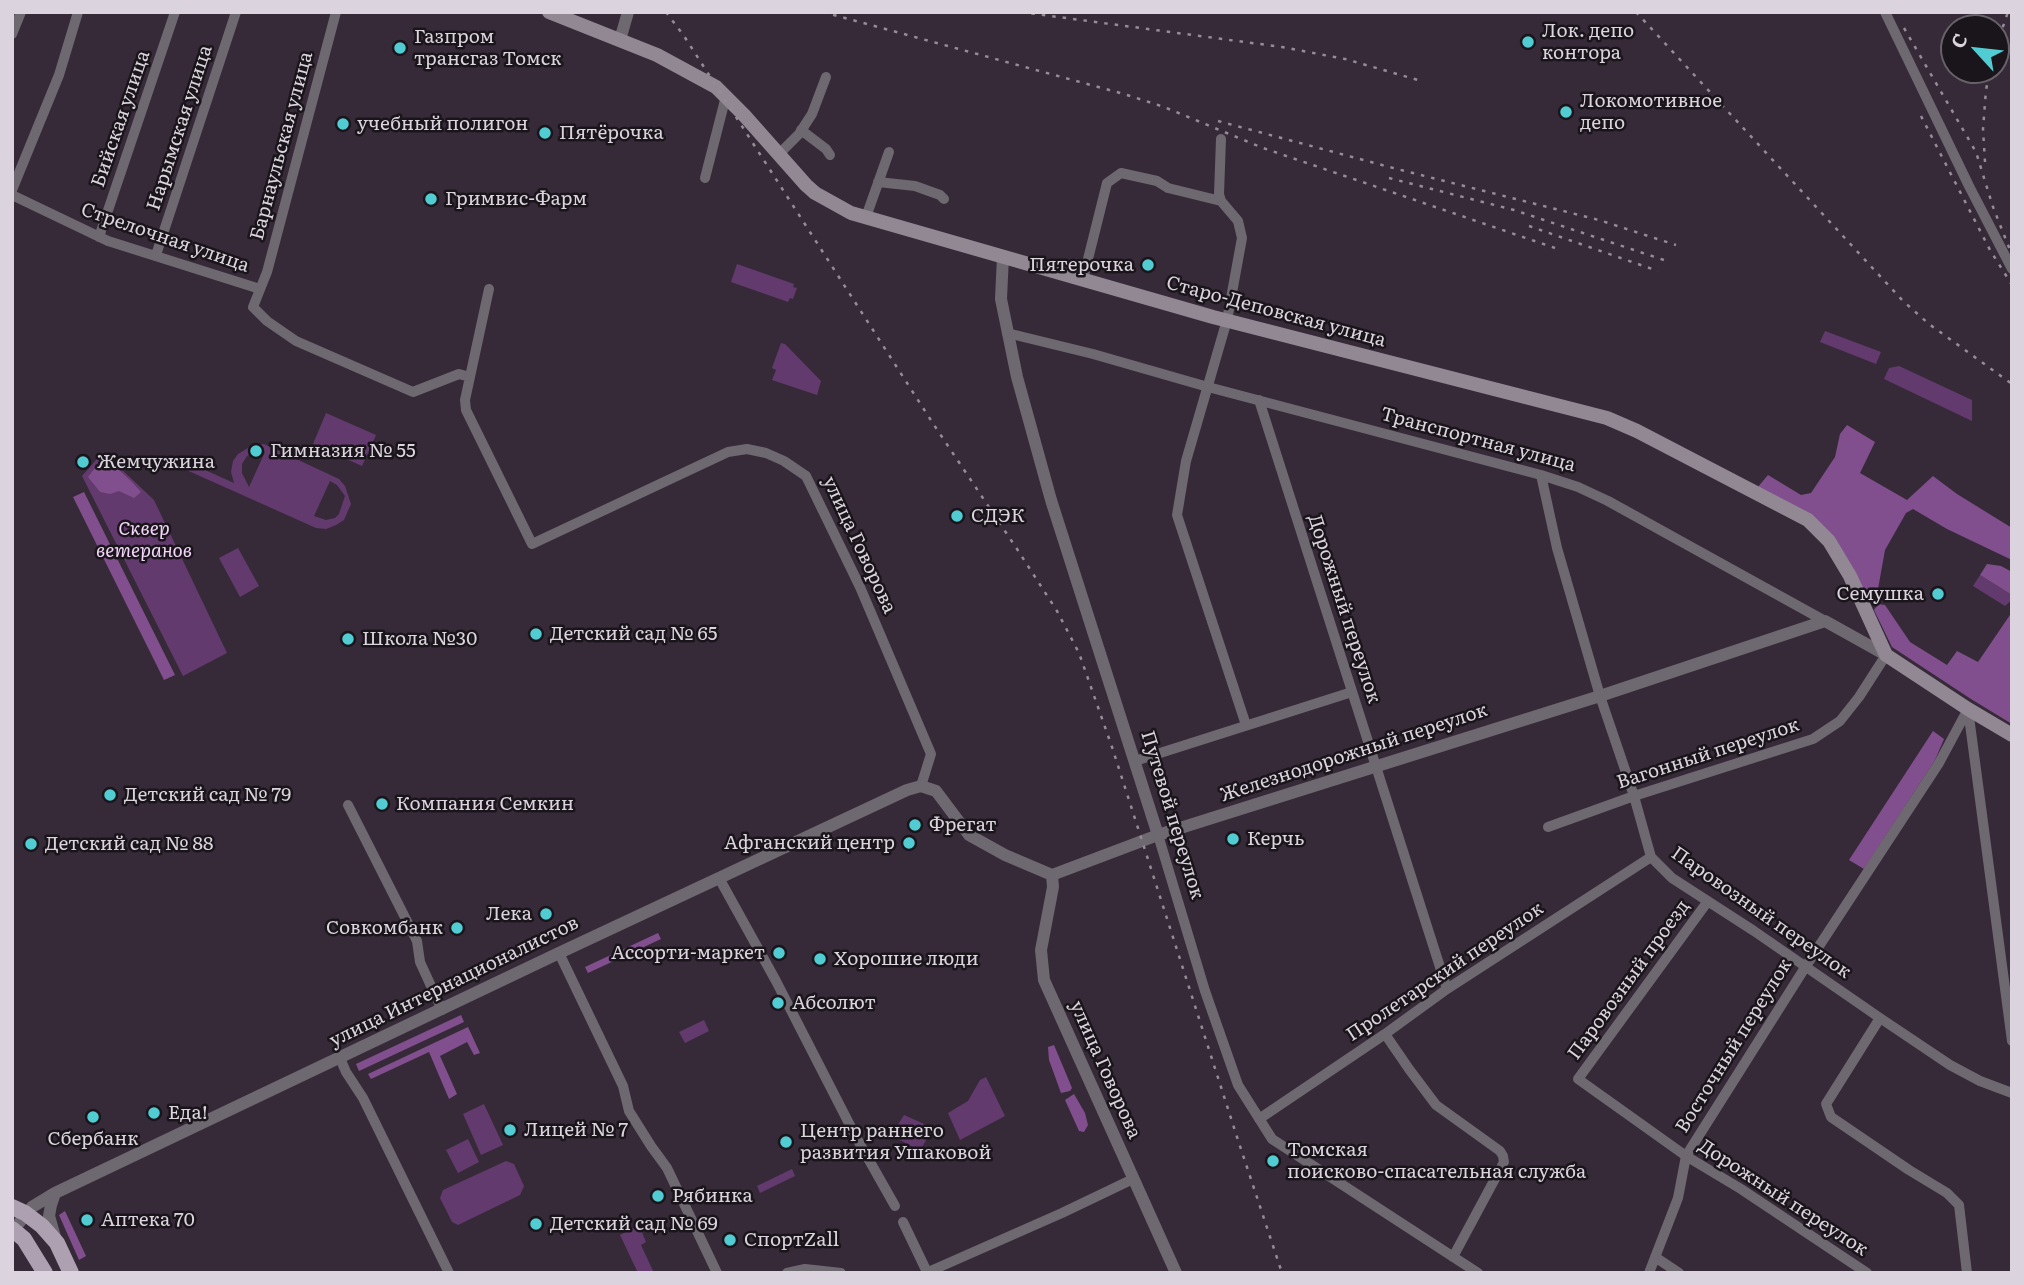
<!DOCTYPE html>
<meta charset="utf-8">
<style>
body{margin:0}
#map{position:relative;width:2024px;height:1285px;overflow:hidden;background:#362a39;font-family:Literata,serif}
canvas{display:block}
.frame{position:absolute;inset:0;border:14px solid #dbd3dd;pointer-events:none}
.north{position:absolute;left:1940px;top:14px;width:70px;height:70px;box-sizing:border-box;background:#1a151b;border:2px solid #676169;border-radius:50%;rotate:297deg;font-size:19px;font-weight:700;line-height:28px;text-align:center;color:#dbd3dd}
.north::after{content:'';display:block;margin:auto;width:24px;height:32px;background:#51ccd2;clip-path:polygon(50% 0,100% 100%,50% 72%,0 100%)}
</style>
<div id="map">
<canvas width="2024" height="1285"></canvas>
<div class="frame"></div>
<div class="north">С</div>
</div>
<script>
const g = document.querySelector('canvas').getContext('2d');
g.lineJoin = 'round';
function fill(path, color) {
  g.fillStyle = color;
  g.fill(path, 'evenodd');
}
function poly(rows) {
  const path = new Path2D();
  for (const r of rows) {
    path.moveTo(r[0], r[1]);
    for (let i = 2; i < r.length; i += 2) path.lineTo(r[i], r[i + 1]);
  }
  return path;
}
function trace(path, color, width, dash) {
  g.strokeStyle = color;
  g.lineWidth = width;
  g.lineCap = dash ? 'butt' : 'round';
  g.setLineDash(dash || []);
  g.stroke(path);
}
function label(font, color, halo, rows, align = 'center') {
  g.font = font + ' Literata,serif';
  g.lineWidth = 5;
  g.setLineDash([]);
  g.textBaseline = 'middle';
  g.strokeStyle = halo;
  g.fillStyle = color;
  for (const [text, x, y, turn = 0] of rows) {
    g.save();
    g.translate(x, y);
    g.rotate((+turn || 0) * Math.PI / 180);
    g.textAlign = isNaN(turn) ? turn : align;
    if (halo) g.strokeText(text, 0, 0);
    g.fillText(text, 0, 0);
    g.restore();
  }
}
const green = poly([
 [737,264,794,284,793,287,797,288,793,299,790,298,788,302,731,282],
 [1825,331,1881,352,1876,364,1820,342],
 [781,343,785,344,821,381,817,395,772,380,776,370,772,368],
 [1899,366,1972,400,1972,421,1884,379,1889,368],
 [326,413,376,435,362,466,313,444],
 [264,444,339,479,345,486,351,504,344,520,336,525,326,529,316,528,182,468,185,461,234,483,231,472,233,461,238,454,253,445],
 [256,451,265,452,249,487,242,473,242,464,247,456],
 [330,481,337,485,345,496,339,514,335,518,326,520,314,516],
 [103,452,154,500,227,653,183,676,82,476],
 [238,548,259,586,240,597,219,558],
 [1980,575,2012,595,2012,600,2005,606,1973,586],
 [704,1020,709,1031,685,1043,679,1032],
 [986,1077,1005,1116,960,1140,948,1113,968,1101,980,1080],
 [484,1104,503,1145,481,1155,463,1114],
 [904,1115,933,1128,920,1151,898,1139,894,1131],
 [468,1139,479,1162,458,1173,446,1150],
 [506,1161,514,1164,524,1186,520,1195,458,1225,452,1222,440,1198,443,1190],
 [792,1169,795,1176,760,1193,757,1186],
 [635,1227,641,1230,646,1242,641,1245,654,1273,638,1273,620,1235]
]);
const forest = poly([
 [1847,425,1875,442,1860,473,1907,500,1933,476,1957,494,2012,528,2012,560,1947,529,1913,509,1906,513,1885,550,1878,589,1863,593,1832,539,1757,488,1768,475,1801,495,1811,493,1835,457,1840,434],
 [101,460,110,462,131,481,141,492,134,498,119,491,110,494,100,492,88,477],
 [84,492,175,675,164,680,73,497],
 [1987,564,2001,566,2012,572,2012,595,1980,575],
 [1878,604,1885,605,1910,642,1947,665,1957,651,1978,662,2012,612,2012,724,1971,699,1892,647,1874,610],
 [1933,731,1944,739,1935,760,1864,869,1849,860],
 [658,933,661,939,588,973,585,967],
 [461,1015,464,1022,359,1071,356,1064],
 [468,1027,480,1053,474,1055,467,1042,440,1056,457,1094,449,1099,429,1052,371,1079,368,1074],
 [1054,1045,1072,1088,1070,1091,1061,1093,1049,1060,1048,1047],
 [1074,1094,1085,1113,1088,1125,1084,1132,1079,1131,1065,1100],
 [65,1211,86,1256,79,1260,59,1215]
]);
const minor = poly([
 [336,12,267,272,253,307,267,321,296,341,413,392,459,374,470,377],
 [1885,12,1969,186,2012,269],
 [12,34,21,12],
 [801,130,826,149,830,155],
 [1221,139,1219,194,1221,201,1238,221,1242,238,1227,320,1186,461,1177,515,1246,725],
 [779,154,799,134,812,114,826,77],
 [705,178,725,100,724,94],
 [878,182,915,186,940,195,944,199],
 [12,190,59,75,78,12],
 [12,195,108,241,260,289],
 [866,217,889,152],
 [99,237,175,12],
 [156,255,236,12],
 [1083,279,1107,183,1121,173,1157,181,1168,188,1221,201],
 [489,289,465,400,466,410,532,544,728,452,747,449,766,453,784,461,806,476,860,587,931,754,921,786],
 [1007,333,1093,354,1208,387,1541,475,1578,487,1608,501,1825,621],
 [1259,400,1447,989],
 [1541,475,1557,548,1600,696,1634,796,1651,857,1672,878,1754,931,1880,1018,1950,1065,1980,1081,2012,1093],
 [1968,709,2012,1041],
 [1135,761,1352,692],
 [348,805,417,941,420,962,442,1010],
 [1548,827,1634,796,1813,739,1840,721,1859,697,1886,655],
 [1158,835,1205,991,1238,1085,1272,1139,1478,1273],
 [719,878,776,981,856,1137,895,1206],
 [1708,901,1578,1079,1686,1156,1741,1189,1867,1273],
 [559,953,623,1086,629,1111,651,1146,667,1168,717,1273],
 [1880,1018,1826,1104,1831,1117,1909,1170,1947,1193,1959,1205,1967,1273],
 [1385,1034,1409,1069,1436,1105,1500,1151,1503,1156,1504,1162,1453,1257],
 [340,1058,346,1072,363,1098,449,1273],
 [1259,1119,1385,1034,1447,989,1651,857],
 [903,1222,927,1272],
 [1655,1257,1679,1273],
 [787,1273,805,1269,841,1273],
 [926,1273,1062,1213,1133,1179],
 [1649,1273,1678,1198,1686,1156,1806,966,1939,763,1968,709]
]);
const tertiary = poly([
 [620,40,628,12],
 [1003,256,1001,299,1017,377,1051,500,1158,835],
 [1052,875,1053,887,1041,950,1044,980,1176,1273],
 [14,1229,32,1207,55,1193,559,953,907,790,921,786,936,791,969,835,1005,855,1052,875,1158,835,1600,696,1825,621,1886,655],
 [55,1237,49,1216,51,1205,55,1193]
]);
const secondary = poly([
 [549,12,657,55,716,87,744,115,806,185,815,193,851,213,1213,317,1607,418,1637,431,1808,520,1829,541,1850,576,1886,655,1968,709,2012,735]
]);
const primary = poly([
 [12,1207,25,1213,42,1226,57,1243,71,1273],
 [12,1229,24,1239,45,1273]
]);
const rail = poly([
 [666,12,684,36,934,425,1017,549,1057,611,1079,653,1112,747,1237,1137,1282,1273],
 [823,12,1124,94,1164,107,1263,148,1555,248],
 [1021,12,1282,47,1345,59,1418,80],
 [1636,12,1903,301,1929,324,2012,384],
 [1904,28,1976,152,1993,207,2012,255],
 [1996,47,2008,12],
 [1921,116,1990,250,2012,285],
 [1218,121,1397,169,1599,220,1676,245],
 [1985,162,1983,129,1986,90,1990,70],
 [1389,178,1514,210,1667,261],
 [1529,226,1658,271]
]);
const markers = [
 [1528,42,7,"#51ccd2"],
 [400,48,7,"#51ccd2"],
 [1566,112,7,"#51ccd2"],
 [343,124,7,"#51ccd2"],
 [545,133,7,"#51ccd2"],
 [431,199,7,"#51ccd2"],
 [1148,265,7,"#51ccd2"],
 [256,451,7,"#51ccd2"],
 [83,462,7,"#51ccd2"],
 [957,516,7,"#51ccd2"],
 [1938,594,7,"#51ccd2"],
 [536,634,7,"#51ccd2"],
 [348,639,7,"#51ccd2"],
 [110,795,7,"#51ccd2"],
 [382,804,7,"#51ccd2"],
 [915,825,7,"#51ccd2"],
 [1233,839,7,"#51ccd2"],
 [909,843,7,"#51ccd2"],
 [31,844,7,"#51ccd2"],
 [546,914,7,"#51ccd2"],
 [457,928,7,"#51ccd2"],
 [779,953,7,"#51ccd2"],
 [820,959,7,"#51ccd2"],
 [778,1003,7,"#51ccd2"],
 [154,1113,7,"#51ccd2"],
 [93,1117,7,"#51ccd2"],
 [510,1130,7,"#51ccd2"],
 [786,1142,7,"#51ccd2"],
 [1273,1161,7,"#51ccd2"],
 [658,1196,7,"#51ccd2"],
 [87,1220,7,"#51ccd2"],
 [536,1224,7,"#51ccd2"],
 [730,1240,7,"#51ccd2"]
];
const poiNames = [
 ["Лок. депо",1542,31],
 ["контора",1542,53],
 ["Газпром",414,37],
 ["трансгаз Томск",414,59],
 ["Локомотивное",1580,101],
 ["депо",1580,123],
 ["учебный полигон",357,124],
 ["Пятёрочка",559,133],
 ["Гримвис-Фарм",445,199],
 ["Пятерочка",1134,265,"right"],
 ["Гимназия № 55",270,451],
 ["Жемчужина",97,462],
 ["СДЭК",971,516],
 ["Семушка",1924,594,"right"],
 ["Детский сад № 65",550,634],
 ["Школа №30",362,639],
 ["Детский сад № 79",124,795],
 ["Компания Семкин",396,804],
 ["Фрегат",929,825],
 ["Керчь",1247,839],
 ["Афганский центр",895,843,"right"],
 ["Детский сад № 88",45,844],
 ["Лека",532,914,"right"],
 ["Совкомбанк",443,928,"right"],
 ["Ассорти-маркет",765,953,"right"],
 ["Хорошие люди",834,959],
 ["Абсолют",792,1003],
 ["Еда!",168,1113],
 ["Лицей № 7",524,1130],
 ["Центр раннего",800,1131],
 ["развития Ушаковой",800,1153],
 ["Сбербанк",93,1139,"center"],
 ["Томская",1287,1150],
 ["поисково-спасательная служба",1287,1172],
 ["Рябинка",672,1196],
 ["Аптека 70",101,1220],
 ["Детский сад № 69",550,1224],
 ["СпортZall",744,1240]
];
const streetNames = [
 ["Бийская улица",121,119,-71],
 ["Нарымская улица",180,128,-72],
 ["Барнаульская улица",282,146,-75],
 ["Стрелочная улица",165,238,19],
 ["Старо-Деповская улица",1276,312,15],
 ["Транспортная улица",1478,440,15],
 ["улица Говорова",859,545,65],
 ["Дорожный переулок",1344,609,72],
 ["Железнодорожный переулок",1354,753,-18],
 ["Вагонный переулок",1708,754,-18],
 ["Путевой переулок",1172,815,73],
 ["Паровозный переулок",1761,913,35],
 ["Пролетарский переулок",1445,972,-34],
 ["Паровозный проезд",1629,980,-54],
 ["улица Интернационалистов",454,982,-26],
 ["Восточный переулок",1734,1046,-58],
 ["улица Говорова",1105,1070,66],
 ["Дорожный переулок",1783,1198,33]
];
const parkNames = [
 ["Сквер",144,529],
 ["ветеранов",144,551]
];
fill(green, '#633a6d');
fill(forest, '#824f8e');
trace(minor, '#6e6870', 10);
trace(tertiary, '#6e6870', 12);
trace(secondary, '#928894', 14);
trace(primary, '#ada0b0', 16);
trace(rail, '#958c98', 2.5, [3.5, 7]);
for (const [x, y, r, color] of markers) {
  const dot = new Path2D();
  dot.arc(x, y, r, 0, 2 * Math.PI);
  g.fillStyle = color;
  g.fill(dot);
  trace(dot, '#1a151b', 2.5);
}
label('19px', '#dbd3dd', '#1a151b', poiNames, 'left');
label('19px', '#dbd3dd', '#1a151b', streetNames);
label('italic 19px', '#f2d5f9', '#1a151b', parkNames);
</script>
